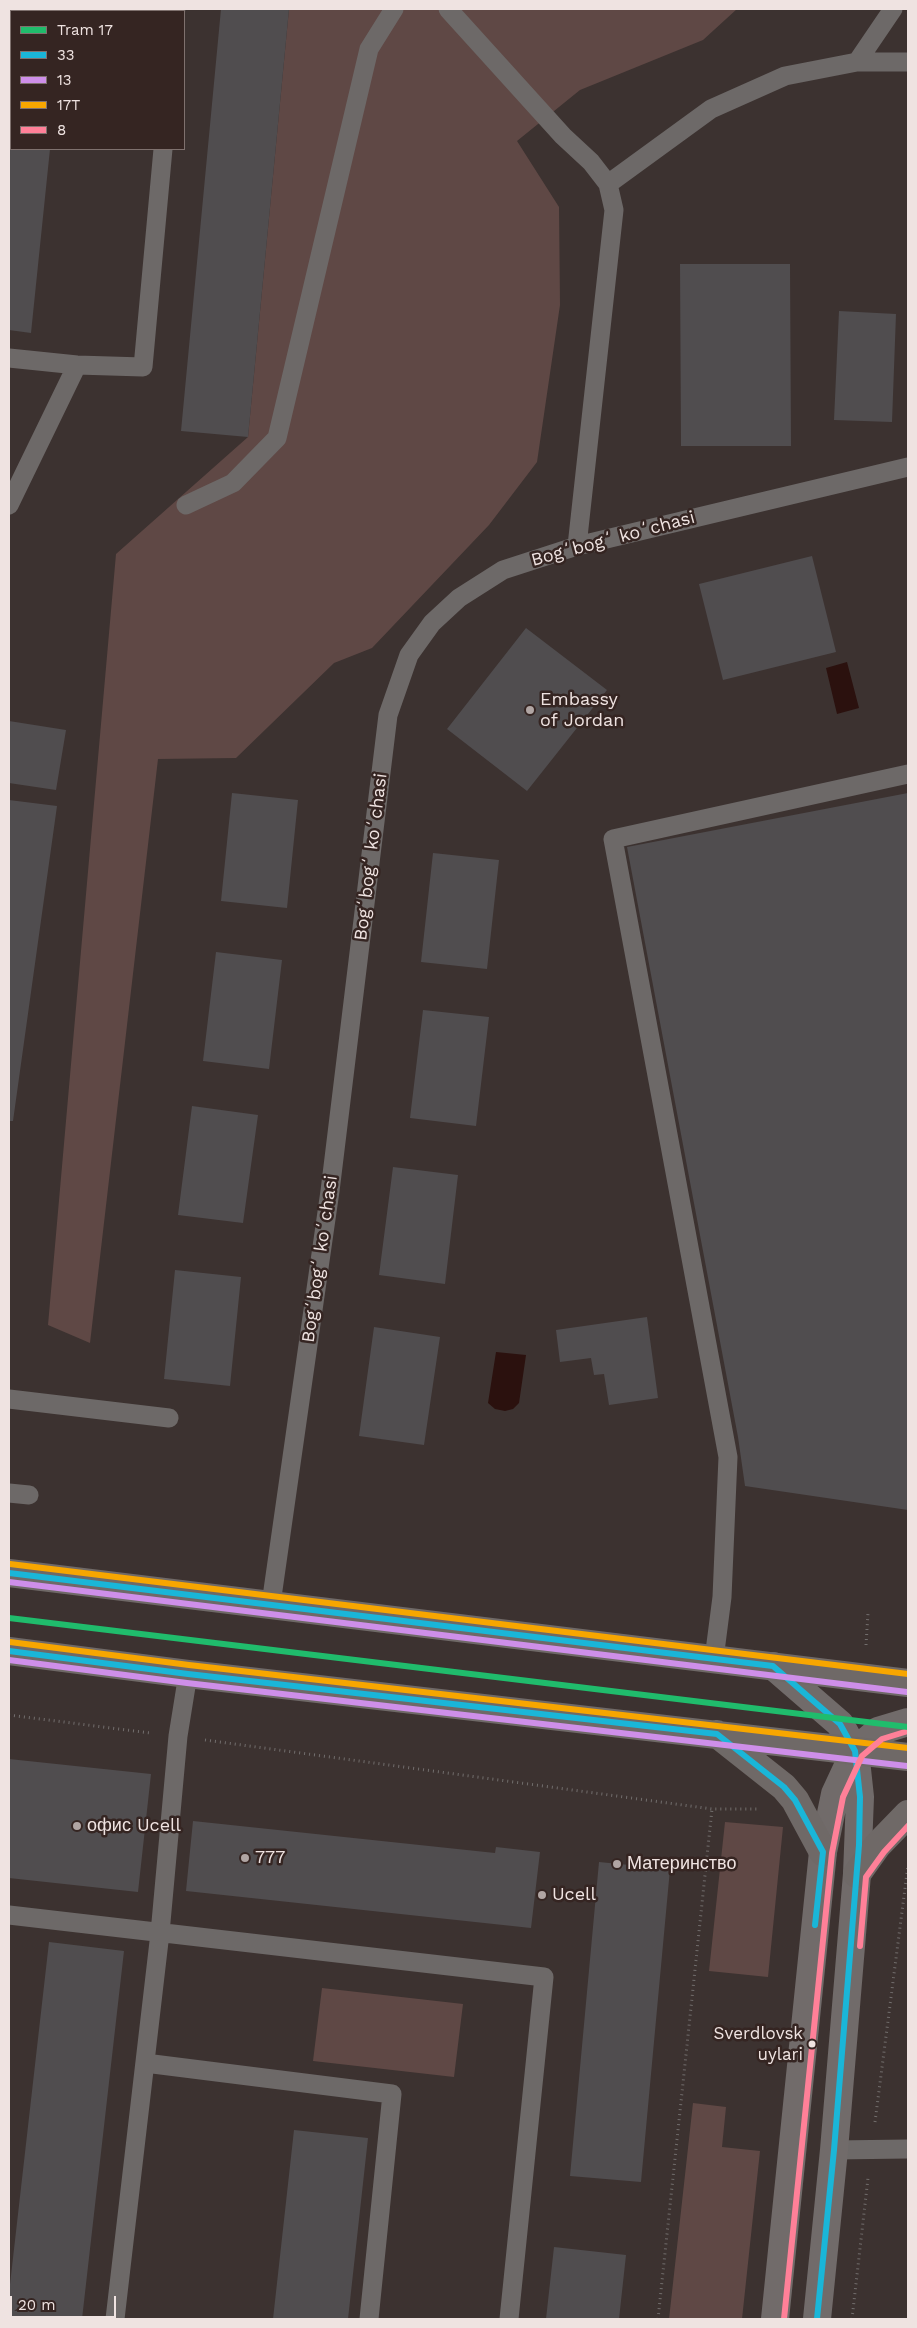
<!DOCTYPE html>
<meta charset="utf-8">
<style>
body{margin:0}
#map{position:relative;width:917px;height:2328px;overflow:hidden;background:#3c3230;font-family:"Work Sans",sans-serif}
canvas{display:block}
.frame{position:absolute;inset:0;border:10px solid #efe3e1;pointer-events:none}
.legend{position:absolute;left:10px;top:10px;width:175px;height:140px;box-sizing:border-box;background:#352522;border:1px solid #7f716e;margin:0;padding:6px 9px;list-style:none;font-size:15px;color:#efe3e1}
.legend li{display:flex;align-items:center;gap:10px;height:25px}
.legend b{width:25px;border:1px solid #7f716e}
.scale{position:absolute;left:10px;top:2296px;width:106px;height:22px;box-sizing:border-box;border:2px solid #efe3e1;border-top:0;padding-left:6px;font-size:15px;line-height:18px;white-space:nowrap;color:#efe3e1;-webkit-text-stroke:4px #352522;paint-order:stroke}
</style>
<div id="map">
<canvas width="917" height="2328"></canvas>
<div class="frame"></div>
<ul class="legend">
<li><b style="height:6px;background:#20bc6c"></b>Tram 17</li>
<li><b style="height:6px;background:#1ab6d8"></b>33</li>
<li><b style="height:6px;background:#ce8fe9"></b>13</li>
<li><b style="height:6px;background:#f7a600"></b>17T</li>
<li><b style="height:6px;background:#ff8098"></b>8</li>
</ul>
<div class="scale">20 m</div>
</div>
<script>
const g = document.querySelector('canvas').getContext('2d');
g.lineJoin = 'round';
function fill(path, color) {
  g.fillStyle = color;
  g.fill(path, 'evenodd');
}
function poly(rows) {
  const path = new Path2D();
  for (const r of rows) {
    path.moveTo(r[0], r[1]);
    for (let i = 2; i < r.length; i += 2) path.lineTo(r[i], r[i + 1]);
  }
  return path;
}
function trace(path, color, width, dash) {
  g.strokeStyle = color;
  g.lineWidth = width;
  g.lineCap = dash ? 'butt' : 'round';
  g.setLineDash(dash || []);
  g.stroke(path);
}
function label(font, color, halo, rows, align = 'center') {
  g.font = font + ' "Work Sans",sans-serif';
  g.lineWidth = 5;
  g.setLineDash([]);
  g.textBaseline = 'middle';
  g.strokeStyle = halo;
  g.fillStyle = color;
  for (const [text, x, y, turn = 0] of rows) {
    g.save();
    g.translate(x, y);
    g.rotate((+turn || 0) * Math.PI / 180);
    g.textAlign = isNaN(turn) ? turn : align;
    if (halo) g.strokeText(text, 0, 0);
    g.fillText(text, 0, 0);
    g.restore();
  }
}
const green = poly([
 [289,9,737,9,703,40,580,90,517,141,559,207,560,305,537,462,489,525,372,648,334,663,236,758,158,759,90,1343,48,1325,116,554,248,437],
 [725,1822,783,1827,768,1977,709,1971],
 [322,1988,463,2004,454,2077,313,2061],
 [693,2103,726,2107,722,2147,760,2151,742,2319,669,2319]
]);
const water = poly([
 [847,662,859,708,837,714,826,668],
 [496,1352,526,1355,519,1403,513,1409,505,1411,495,1409,488,1403]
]);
const building = poly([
 [9,9,64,9,64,11,11,11,11,149,50,149,31,333,9,330],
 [221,9,289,9,248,437,181,431],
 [680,264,790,264,791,446,681,446],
 [839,311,896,314,892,422,834,420],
 [812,556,836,652,723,680,699,584],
 [526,628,607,690,527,791,447,729],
 [9,721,66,730,56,790,9,783],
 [232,793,298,800,287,908,221,901],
 [908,793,908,1510,745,1486,738,1437,627,847],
 [9,800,57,806,13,1121,9,1121],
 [433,853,499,860,487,969,421,962],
 [216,952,282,960,269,1069,203,1061],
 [423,1010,489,1017,476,1126,410,1118],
 [192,1106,258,1115,243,1223,178,1215],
 [393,1167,458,1175,445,1284,379,1275],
 [175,1270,241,1277,230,1386,164,1379],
 [647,1317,658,1398,609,1405,604,1374,594,1375,591,1358,560,1362,556,1330],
 [374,1327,440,1337,424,1445,359,1436],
 [9,1759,151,1774,138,1892,9,1878],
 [193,1821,495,1853,496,1847,540,1852,531,1928,186,1891],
 [599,1862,670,1869,641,2182,570,2176],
 [49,1942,124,1951,82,2319,9,2319,9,2293],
 [294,2130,368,2138,348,2319,273,2319],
 [554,2247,626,2255,619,2319,546,2319]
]);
const path = poly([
 [866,1645,868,1613],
 [9,1715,150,1733],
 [205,1740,712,1809,759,1809],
 [875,2122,908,1865],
 [658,2319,712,1809],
 [852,2319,868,2178]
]);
const lane = poly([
 [448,9,563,136,591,162,608,184,614,210,577,546],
 [175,11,176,9],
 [857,62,893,9],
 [608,184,711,109,785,76,857,62,908,62],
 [9,358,77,365,143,367,163,149],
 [9,505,77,365],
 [186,505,233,483,277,438,369,49,394,9],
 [9,1399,169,1418],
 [9,1493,29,1495],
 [271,1604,330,1191,388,715,409,655,432,623,459,598,503,570,577,546,908,467],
 [714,1659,722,1597,728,1457,613,839,908,774],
 [9,1915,544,1977,509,2319],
 [145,2063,392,2094,369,2319],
 [834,2150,908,2149],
 [115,2319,160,1933,178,1736,188,1674]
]);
const secondary = poly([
 [773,1666,840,1724,855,1751,860,1797,857,1874,834,2150,817,2319],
 [775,2319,823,1852,835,1794,855,1751,878,1731,908,1722]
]);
const primary = poly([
 [9,1573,908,1683],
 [9,1651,188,1674,908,1757],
 [717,1734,784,1787,795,1800,823,1852],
 [857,1874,877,1846,908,1814]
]);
const bus1 = poly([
 [9,1573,773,1666,840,1724,855,1751,860,1797,859,1845,834,2150,817,2319],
 [9,1651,188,1674,717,1734,784,1787,795,1800,823,1852,815,1925]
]);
const bus2 = poly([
 [9,1582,907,1692],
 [9,1660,187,1683,907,1766]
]);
const bus3 = poly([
 [10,1564,908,1674],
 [10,1642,189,1665,908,1748]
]);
const bus4 = poly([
 [860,1946,866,1877,884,1852,908,1826],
 [784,2319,832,1853,843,1797,862,1756,882,1739,908,1731]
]);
const tram1 = poly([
 [9,1618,908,1727]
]);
const markers = [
 [530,710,5,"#b0a5a3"],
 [77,1826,5,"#b0a5a3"],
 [245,1858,5,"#b0a5a3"],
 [617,1864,5,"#b0a5a3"],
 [542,1895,5,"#b0a5a3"],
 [812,2044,4.5,"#efe3e1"]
];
const busNames = [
 ["Sverdlovsk",803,2034],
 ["uylari",803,2055]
];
const streetNames = [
 ["Bogʻbogʻ koʻchasi",613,539,-15],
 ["Bogʻbogʻ koʻchasi",371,857,-83],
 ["Bogʻbogʻ koʻchasi",320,1259,-82]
];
const poiNames = [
 ["Embassy",540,700],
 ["of Jordan",540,721],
 ["офис Ucell",87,1826],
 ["777",255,1858],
 ["Материнство",627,1864],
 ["Ucell",552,1895]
];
fill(green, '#5f4845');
fill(water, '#2b110e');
fill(building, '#504d4f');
trace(path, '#726e6d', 3, [1, 4]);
trace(lane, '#6d6968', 19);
trace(secondary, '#716b6a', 28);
trace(primary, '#6f6967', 28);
trace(bus1, '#1ab6d8', 6);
trace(bus2, '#ce8fe9', 6);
trace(bus3, '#f7a600', 6);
trace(bus4, '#ff8098', 6);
trace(tram1, '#20bc6c', 6);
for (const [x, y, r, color] of markers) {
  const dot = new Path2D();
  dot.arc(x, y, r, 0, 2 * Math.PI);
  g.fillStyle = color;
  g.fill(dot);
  trace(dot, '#352522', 2);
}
label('17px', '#efe3e1', '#352522', busNames, 'right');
label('18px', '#efe3e1', '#352522', streetNames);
label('18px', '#efe3e1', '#352522', poiNames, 'left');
</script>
